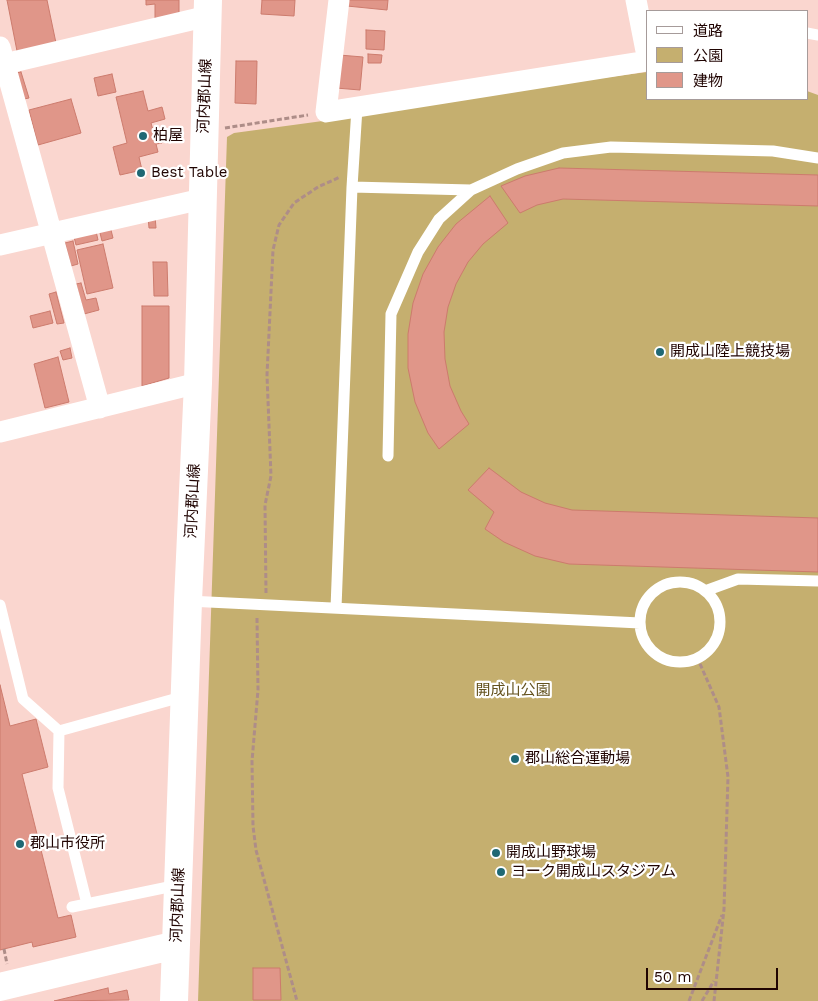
<!DOCTYPE html>
<meta charset="utf-8">
<style>
body{margin:0}
#map{position:relative;width:818px;height:1001px;overflow:hidden;background:#fad6cf;font-family:"Work Sans","Noto Sans JP",sans-serif}
canvas{display:block}
.legend{position:absolute;left:646px;top:10px;width:162px;height:90px;box-sizing:border-box;background:#fff;border:1px solid #a69b9a;margin:0;padding:6px 9px;list-style:none;font-size:15px;color:#200402}
.legend li{display:flex;align-items:center;gap:10px;height:25px}
.legend b{width:25px;border:1px solid #a69b9a}
.scale{position:absolute;left:646px;top:968px;width:132px;height:22px;box-sizing:border-box;border:2px solid #200402;border-top:0;padding-left:6px;font-size:15px;line-height:18px;white-space:nowrap;color:#200402;-webkit-text-stroke:4px #fff;paint-order:stroke}
</style>
<div id="map">
<canvas width="818" height="1001"></canvas>
<ul class="legend">
<li><b style="height:6px;background:#fff"></b>道路</li>
<li><b style="height:14px;background:#c5af6f"></b>公園</li>
<li><b style="height:14px;background:#e09689"></b>建物</li>
</ul>
<div class="scale">50 m</div>
</div>
<script>
const g = document.querySelector('canvas').getContext('2d');
g.lineJoin = 'round';
function fill(path, color) {
  g.fillStyle = color;
  g.fill(path, 'evenodd');
}
function poly(rows) {
  const path = new Path2D();
  for (const r of rows) {
    if (r.length === 3) {
      path.moveTo(r[0] + r[2], r[1]);
      path.arc(r[0], r[1], r[2], 0, 2 * Math.PI);
      continue;
    }
    path.moveTo(r[0], r[1]);
    for (let i = 2; i < r.length; i += 2) path.lineTo(r[i], r[i + 1]);
  }
  return path;
}
function trace(path, color, width, dash) {
  g.strokeStyle = color;
  g.lineWidth = width;
  g.lineCap = dash ? 'butt' : 'round';
  g.setLineDash(dash || []);
  g.stroke(path);
}
function label(font, color, halo, rows, align = 'center') {
  g.font = font + ' "Work Sans","Noto Sans JP",sans-serif';
  g.lineWidth = 4.5;
  g.setLineDash([]);
  g.textBaseline = 'middle';
  g.strokeStyle = halo;
  g.fillStyle = color;
  for (const [text, x, y, turn = 0] of rows) {
    g.save();
    g.translate(x, y);
    g.rotate((+turn || 0) * Math.PI / 180);
    g.textAlign = isNaN(turn) ? turn : align;
    if (halo) g.strokeText(text, 0, 0);
    g.fillText(text, 0, 0);
    g.restore();
  }
}
const green = poly([
 [647,72,647,99,807,99,807,91,818,95,818,1001,198,1001,227,137,234,133,330,120,473,95]
]);
const building = poly([
 [7,0,47,0,56,43,17,51,7,0],
 [146,0,179,0,179,18,155,18,155,4,146,5,146,0],
 [262,0,295,0,294,16,261,14,262,0],
 [348,0,388,0,387,10,347,6,348,0],
 [366,30,385,31,384,50,366,49,366,30],
 [368,54,382,55,381,63,368,63,368,54],
 [339,55,363,57,360,90,336,88,339,55],
 [236,61,257,61,256,104,235,103,236,61],
 [21,72,29,98,24,99,16,73,21,72],
 [112,74,116,92,98,96,94,78,112,74],
 [143,91,148,111,162,107,165,119,151,123,153,130,160,129,162,143,156,144,158,152,139,157,142,170,120,175,113,147,127,143,116,97,143,91],
 [71,99,81,133,38,145,29,110,71,99],
 [559,168,818,175,818,206,563,199,537,205,520,213,501,186,525,176,559,168],
 [490,196,508,223,483,244,468,262,456,284,448,307,444,332,445,359,450,386,461,411,469,424,439,449,428,433,415,402,408,368,408,334,413,303,423,274,438,247,456,224,490,196],
 [148,216,155,216,156,228,149,228,148,216],
 [110,226,113,238,102,241,99,229,110,226],
 [96,231,98,240,76,245,74,237,96,231],
 [73,241,78,264,71,266,65,243,73,241],
 [103,244,113,288,87,294,77,250,103,244],
 [153,262,167,262,168,296,154,296,153,262],
 [81,283,86,300,96,298,99,310,84,314,76,284,81,283],
 [56,292,64,323,57,324,49,294,56,292],
 [142,306,169,306,169,378,142,386,142,306],
 [50,311,53,323,33,328,30,316,50,311],
 [70,348,72,358,63,360,60,351,70,348],
 [58,357,69,402,45,408,34,364,58,357],
 [489,468,521,492,545,503,572,510,818,518,818,572,569,564,535,556,504,542,485,529,494,512,468,490,489,468],
 [0,685,10,726,36,719,48,767,22,774,58,918,71,915,76,937,33,947,32,942,0,950,0,685],
 [253,968,280,968,281,1000,253,1000,253,968],
 [108,988,109,994,127,990,129,1000,54,1001,108,988]
]);
const path = poly([
 [225,128,308,115],
 [266,593,265,505,271,476,267,375,273,250,279,225,294,203,318,187,340,177],
 [257,618,258,690,252,761,253,826,256,850,297,1001],
 [697,657,719,707,728,777,724,909,714,1001],
 [4,949,7,964],
 [689,1001,722,915],
 [702,1001,714,981]
]);
const lane = poly([
 [807,33,818,35],
 [352,187,471,190],
 [388,456,391,314,418,252,439,219,471,190,517,169,563,153,611,147,773,151,818,158],
 [680,622,40],
 [705,591,738,579,818,581],
 [188,601,640,623],
 [0,605,23,699,59,731,58,788,87,904],
 [336,608,352,187,357,108],
 [59,731,185,696],
 [72,907,178,885]
]);
const street = poly([
 [339,0,326,112,647,61],
 [636,0,647,56],
 [0,47,100,408],
 [0,65,208,16],
 [0,245,202,199],
 [0,432,198,383]
]);
const secondary = poly([
 [0,987,176,945],
 [174,1001,188,601,198,383,208,0]
]);
const markers = [
 [143,136,5,"#1f6874"],
 [141,173,5,"#1f6874"],
 [660,352,5,"#1f6874"],
 [515,759,5,"#1f6874"],
 [20,844,5,"#1f6874"],
 [496,853,5,"#1f6874"],
 [501,872,5,"#1f6874"]
];
const streetNames = [
 ["河内郡山線",205,96,-88],
 ["河内郡山線",193,501,-87],
 ["河内郡山線",178,905,-88]
];
const poiNames = [
 ["柏屋",153,136],
 ["Best Table",151,173],
 ["開成山陸上競技場",670,352],
 ["郡山総合運動場",525,759],
 ["郡山市役所",30,844],
 ["開成山野球場",506,853],
 ["ヨーク開成山スタジアム",511,872]
];
const parkNames = [
 ["開成山公園",513,691]
];
fill(green, '#c5af6f');
fill(building, '#e09689');
trace(building, '#cc7b6d', 1);
trace(path, '#ae8d88', 3, [5, 2.5]);
trace(lane, '#fff', 11);
trace(street, '#fff', 21);
trace(secondary, '#fff', 28);
for (const [x, y, r, color] of markers) {
  const dot = new Path2D();
  dot.arc(x, y, r, 0, 2 * Math.PI);
  g.fillStyle = color;
  g.fill(dot);
  trace(dot, '#fff', 2);
}
label('15px', '#200402', '#fff', streetNames);
label('15px', '#200402', '#fff', poiNames, 'left');
label('15px', '#64521e', '#fff', parkNames);
</script>
